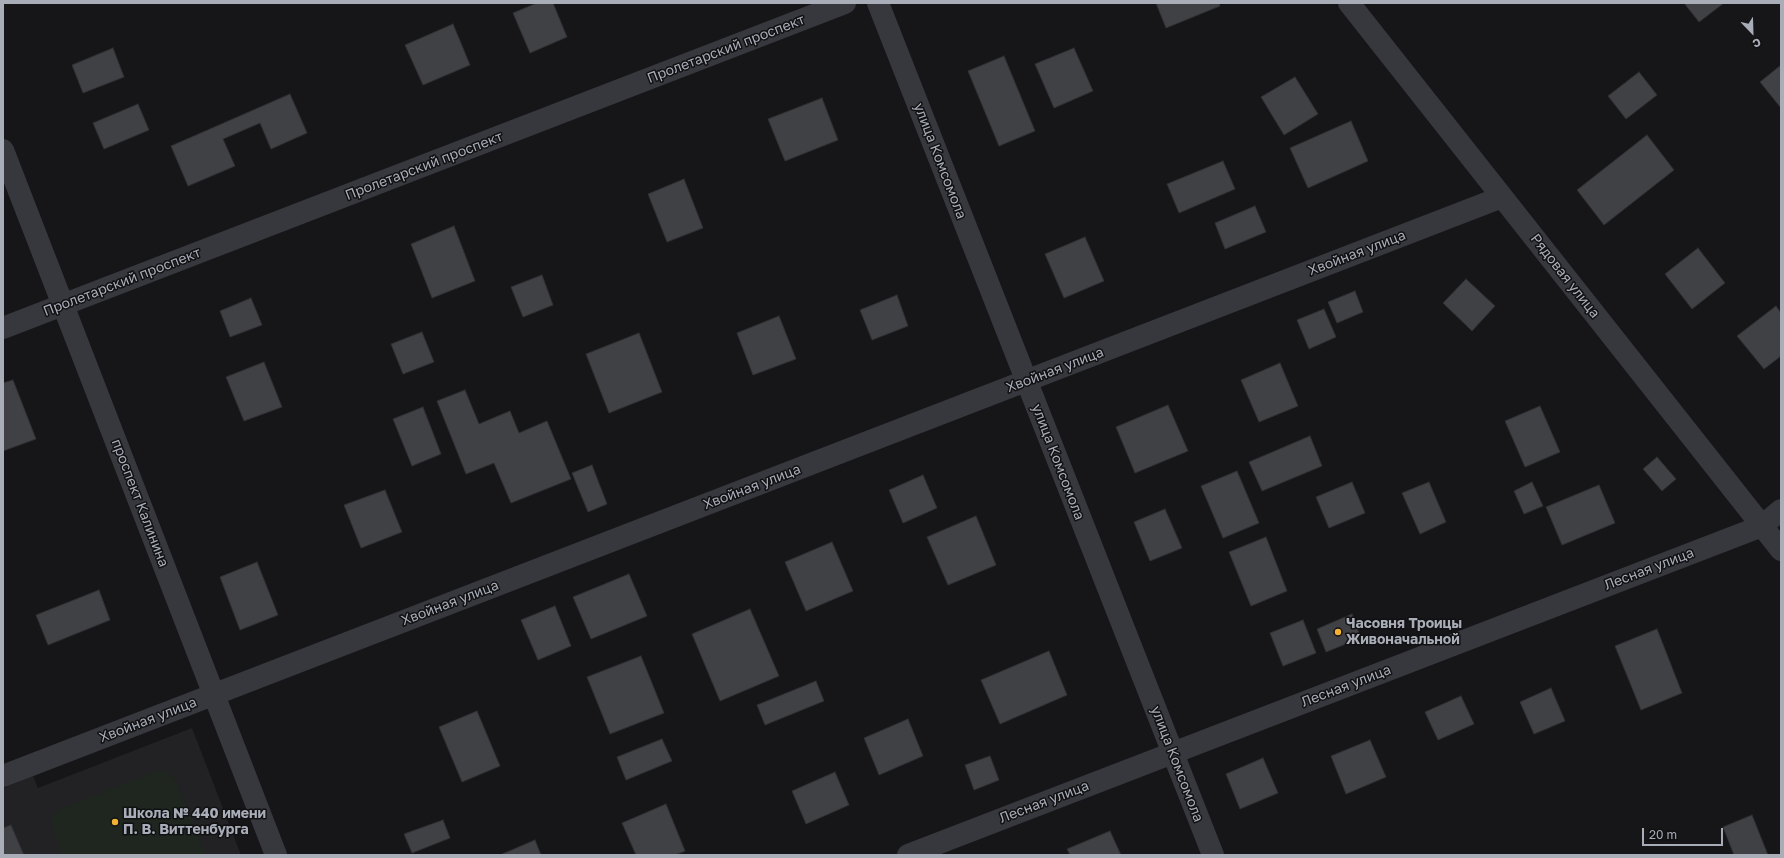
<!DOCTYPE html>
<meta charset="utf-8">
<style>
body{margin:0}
#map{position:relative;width:1784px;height:858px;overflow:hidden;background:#161618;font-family:"Golos Text",sans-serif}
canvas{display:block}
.frame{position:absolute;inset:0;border:4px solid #a8adb8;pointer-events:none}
.north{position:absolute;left:1732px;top:12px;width:40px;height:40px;-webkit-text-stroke:3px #111113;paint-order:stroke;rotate:157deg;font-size:11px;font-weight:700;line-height:16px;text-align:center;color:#a8adb8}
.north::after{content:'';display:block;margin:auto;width:14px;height:18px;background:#a8adb8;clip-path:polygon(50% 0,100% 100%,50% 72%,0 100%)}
.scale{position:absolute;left:1642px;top:828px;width:81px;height:18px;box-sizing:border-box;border:2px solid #a8adb8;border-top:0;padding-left:5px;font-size:12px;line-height:14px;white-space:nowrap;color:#a8adb8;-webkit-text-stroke:3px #111113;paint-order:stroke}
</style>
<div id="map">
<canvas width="1784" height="858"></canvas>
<div class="frame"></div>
<div class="north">С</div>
<div class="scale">20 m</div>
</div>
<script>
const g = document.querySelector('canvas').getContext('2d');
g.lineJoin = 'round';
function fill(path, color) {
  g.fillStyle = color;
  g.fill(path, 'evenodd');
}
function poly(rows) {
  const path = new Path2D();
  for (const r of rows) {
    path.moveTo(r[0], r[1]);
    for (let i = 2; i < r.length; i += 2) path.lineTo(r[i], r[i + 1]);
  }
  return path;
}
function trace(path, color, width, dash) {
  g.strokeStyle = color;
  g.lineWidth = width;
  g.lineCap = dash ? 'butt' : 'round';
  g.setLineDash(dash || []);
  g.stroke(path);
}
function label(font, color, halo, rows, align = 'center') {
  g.font = font + ' "Golos Text",sans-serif';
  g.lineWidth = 3;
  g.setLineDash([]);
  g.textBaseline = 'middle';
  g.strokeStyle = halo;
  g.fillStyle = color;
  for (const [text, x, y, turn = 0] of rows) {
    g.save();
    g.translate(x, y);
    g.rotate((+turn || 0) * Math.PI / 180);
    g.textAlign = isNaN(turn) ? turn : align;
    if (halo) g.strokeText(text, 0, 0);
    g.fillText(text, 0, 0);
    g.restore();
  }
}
const built = poly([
 [192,728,241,855,3,855,3,788,33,776,38,788]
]);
const green = poly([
 [168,771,177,783,206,855,63,855,54,831,51,818,63,808,153,772]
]);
const building = poly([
 [537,3,553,3,567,37,530,53,513,13,537,3],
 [1156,3,1219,3,1220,6,1166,28,1156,3],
 [1684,3,1724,3,1699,22,1684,3],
 [453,24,470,65,423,85,405,45,453,24],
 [113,48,124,77,83,93,72,65,113,48],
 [1074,48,1093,91,1054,108,1035,64,1074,48],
 [1004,56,1035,131,999,146,968,71,1004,56],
 [1781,65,1781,108,1760,82,1781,65],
 [1639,72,1657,95,1626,119,1608,96,1639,72],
 [1295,77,1318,114,1284,135,1261,97,1295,77],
 [290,94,307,133,271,149,260,123,223,139,235,166,188,186,171,146,290,94],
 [822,98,838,140,785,161,768,119,822,98],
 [138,104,149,130,104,149,93,123,138,104],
 [1351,121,1368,161,1308,188,1290,148,1351,121],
 [1647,135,1674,170,1604,225,1577,190,1647,135],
 [1223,161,1235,189,1179,213,1167,184,1223,161],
 [684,179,703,228,667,242,648,194,684,179],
 [1255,206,1266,232,1225,249,1215,223,1255,206],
 [454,226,475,281,432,298,411,244,454,226],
 [1085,237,1104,281,1064,298,1045,254,1085,237],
 [1698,248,1725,283,1692,309,1665,274,1698,248],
 [542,275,553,305,523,317,511,287,542,275],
 [1466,279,1495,306,1472,331,1443,303,1466,279],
 [1355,291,1363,312,1337,323,1328,302,1355,291],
 [897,295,908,326,872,340,860,310,897,295],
 [251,298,262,325,230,337,220,311,251,298],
 [1776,306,1781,313,1781,356,1764,369,1737,336,1776,306],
 [1324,309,1336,337,1309,349,1297,320,1324,309],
 [779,316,796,359,753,375,737,333,779,316],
 [422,332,434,362,403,374,391,344,422,332],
 [639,333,662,392,609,413,586,354,639,333],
 [264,362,282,407,244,421,226,377,264,362],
 [1280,363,1298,406,1259,422,1241,380,1280,363],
 [13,380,36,439,3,451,3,383,13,380],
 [465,390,479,424,510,411,519,433,547,421,571,479,511,503,494,463,466,474,437,401,465,390],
 [1168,405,1188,451,1135,473,1116,427,1168,405],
 [1540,406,1560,452,1525,467,1505,421,1540,406],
 [423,407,441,454,412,466,393,419,423,407],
 [1310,436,1322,466,1262,491,1249,462,1310,436],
 [1657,457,1676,479,1662,491,1643,469,1657,457],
 [592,465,607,504,588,512,572,473,592,465],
 [1237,471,1259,523,1223,538,1201,486,1237,471],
 [923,475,937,508,903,523,889,490,923,475],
 [1352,482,1365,513,1329,528,1316,497,1352,482],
 [1429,482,1446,522,1420,534,1402,493,1429,482],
 [1532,482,1543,506,1524,514,1514,491,1532,482],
 [1599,485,1615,523,1562,545,1546,507,1599,485],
 [385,490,402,532,361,548,344,505,385,490],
 [1165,509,1182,548,1150,561,1134,522,1165,509],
 [976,516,996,565,948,585,927,537,976,516],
 [1266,537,1287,591,1251,606,1229,552,1266,537],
 [832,542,853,591,806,611,785,562,832,542],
 [257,562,278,615,240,630,220,577,257,562],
 [629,574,647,616,591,639,573,597,629,574],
 [99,590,110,620,48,645,36,615,99,590],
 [555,606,571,646,538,660,521,620,555,606],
 [750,609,779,676,720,701,692,634,750,609],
 [1352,614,1361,638,1326,652,1317,629,1352,614],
 [1303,620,1316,653,1283,666,1270,633,1303,620],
 [1657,629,1682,693,1641,710,1615,646,1657,629],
 [1049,651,1067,695,1000,724,981,680,1049,651],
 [641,656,664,713,610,734,587,677,641,656],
 [816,681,824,701,765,725,757,705,816,681],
 [1551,688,1565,721,1534,734,1520,702,1551,688],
 [1461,696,1474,724,1438,740,1425,712,1461,696],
 [477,711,500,766,462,782,439,727,477,711],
 [908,719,923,756,879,775,864,738,908,719],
 [662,739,672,761,626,780,617,757,662,739],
 [1370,740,1386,777,1346,794,1331,756,1370,740],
 [990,756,999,780,974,790,965,765,990,756],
 [1263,758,1278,793,1240,809,1226,774,1263,758],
 [835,772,849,805,806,824,792,791,835,772],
 [666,804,685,851,675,855,636,855,622,823,666,804],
 [1752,815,1768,855,1734,855,1723,827,1752,815],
 [443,820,450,838,412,853,404,834,443,820],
 [11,825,24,855,3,855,3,828,11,825],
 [1110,831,1121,855,1070,855,1067,849,1110,831],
 [535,840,541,855,500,855,535,840]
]);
const minor = poly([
 [878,3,1213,855],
 [1349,3,1781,550],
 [3,150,276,855],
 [3,328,845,3],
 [3,776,1502,197],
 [908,855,1762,526,1781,510]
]);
const markers = [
 [1338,632,4,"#f2b134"],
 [115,822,4,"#f2b134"]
];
const streetNames = [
 ["Пролетарский проспект",726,49,-21],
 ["улица Комсомола",940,161,69],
 ["Пролетарский проспект",424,166,-21],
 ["Хвойная улица",1357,253,-21],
 ["Рядовая улица",1565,276,52],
 ["Пролетарский проспект",122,282,-21],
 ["Хвойная улица",1055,370,-21],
 ["улица Комсомола",1058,462,69],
 ["Хвойная улица",752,487,-21],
 ["проспект Калинина",140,503,69],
 ["Лесная улица",1649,569,-21],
 ["Хвойная улица",450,603,-21],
 ["Лесная улица",1346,686,-21],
 ["Хвойная улица",148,720,-21],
 ["улица Комсомола",1177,764,69],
 ["Лесная улица",1044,802,-21]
];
const poiNames = [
 ["Часовня Троицы",1346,624],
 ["Живоначальной",1346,640],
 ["Школа № 440 имени",123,814],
 ["П. В. Виттенбурга",123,830]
];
fill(built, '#222225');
fill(green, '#1e261f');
fill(building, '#404145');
trace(building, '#303034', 1);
trace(minor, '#37383d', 22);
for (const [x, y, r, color] of markers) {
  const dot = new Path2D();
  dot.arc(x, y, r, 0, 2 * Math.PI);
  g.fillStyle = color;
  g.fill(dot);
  trace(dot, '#111113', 1.5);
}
label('14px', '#a8adb8', '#111113', streetNames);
label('bold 14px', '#a8adb8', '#111113', poiNames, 'left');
</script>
